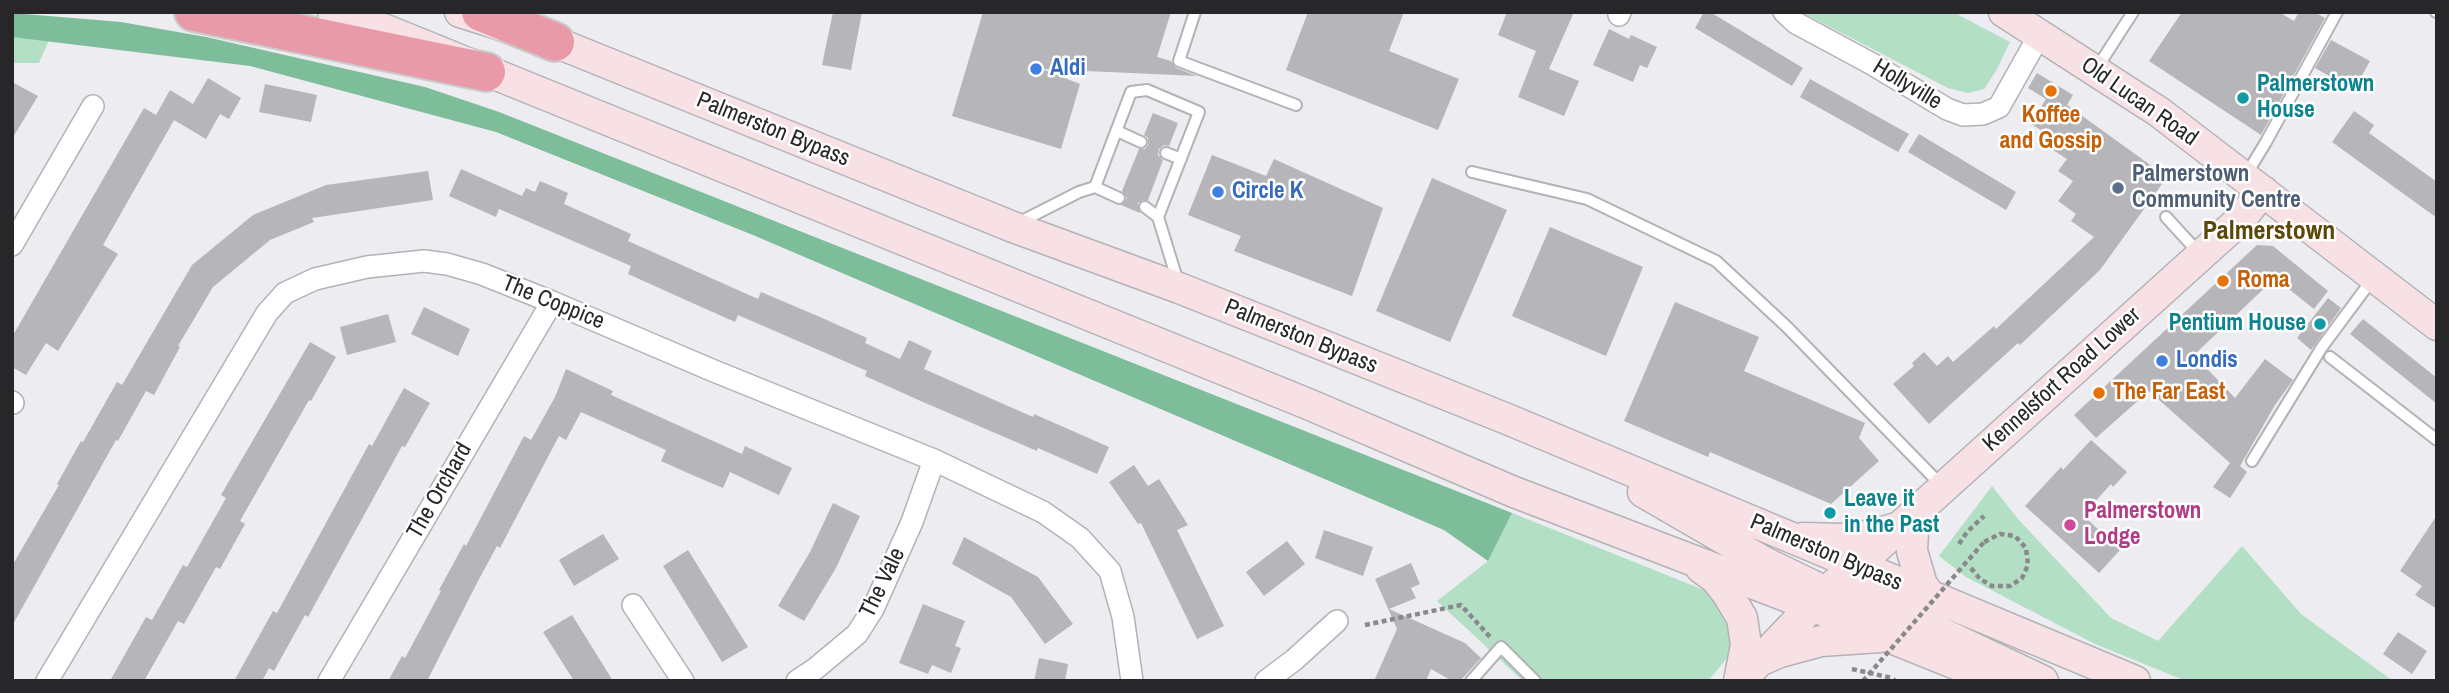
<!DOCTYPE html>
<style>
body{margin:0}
#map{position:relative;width:2449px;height:693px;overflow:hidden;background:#ececf1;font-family:"Archivo Narrow",sans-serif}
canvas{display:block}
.frame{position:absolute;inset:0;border:14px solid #272628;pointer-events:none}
</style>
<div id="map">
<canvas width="2449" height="693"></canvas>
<div class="frame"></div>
</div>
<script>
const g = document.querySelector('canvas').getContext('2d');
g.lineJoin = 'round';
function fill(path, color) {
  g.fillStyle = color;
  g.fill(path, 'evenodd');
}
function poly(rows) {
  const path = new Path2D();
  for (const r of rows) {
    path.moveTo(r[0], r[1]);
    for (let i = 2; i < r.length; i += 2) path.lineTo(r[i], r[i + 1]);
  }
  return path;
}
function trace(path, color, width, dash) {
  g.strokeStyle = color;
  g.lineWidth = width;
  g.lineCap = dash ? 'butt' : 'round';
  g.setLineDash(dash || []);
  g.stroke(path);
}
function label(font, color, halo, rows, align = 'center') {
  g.font = font + ' "Archivo Narrow",sans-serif';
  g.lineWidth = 5;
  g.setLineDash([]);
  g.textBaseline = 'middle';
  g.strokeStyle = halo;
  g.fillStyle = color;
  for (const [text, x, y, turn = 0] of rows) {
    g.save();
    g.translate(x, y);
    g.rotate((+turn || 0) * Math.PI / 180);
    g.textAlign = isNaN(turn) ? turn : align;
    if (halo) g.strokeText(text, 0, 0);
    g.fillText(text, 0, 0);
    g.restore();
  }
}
const green = poly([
 [1801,12,1953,12,2010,42,1996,71,1984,89,1968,93,1948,88],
 [12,37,49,40,39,63,12,63],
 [1992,486,2018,519,2111,618,2158,641,2242,546,2301,614,2393,681,2186,681,2095,644,1966,577,1939,556],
 [1512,513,1704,590,1731,612,1738,645,1708,681,1523,681,1437,601,1488,561]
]);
const forest = poly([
 [12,13,121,22,206,37,425,87,499,112,1512,513,1488,561,1444,530,753,235,496,132,250,66,12,37]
]);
const building = poly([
 [833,12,862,12,851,70,822,65],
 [983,12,1171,12,1157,57,1171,61,1176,68,1197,76,1042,69,1080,84,1061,149,952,116],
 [1308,12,1404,12,1389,51,1459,79,1438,130,1286,70],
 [1507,12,1574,12,1549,69,1579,81,1564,116,1518,97,1536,51,1498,35],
 [1704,12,1710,12,1803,68,1792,86,1695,28],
 [2182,12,2279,12,2294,21,2299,12,2314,12,2325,18,2261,135,2149,61],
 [1609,29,1629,39,1631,35,1657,47,1647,68,1640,65,1633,82,1593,65],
 [2331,40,2370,61,2354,90,2315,68],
 [2037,73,2073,95,2067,105,2167,177,2100,270,2020,345,2018,343,1929,424,1893,384,1914,366,1912,363,1924,352,1937,366,1948,356,1953,362,1994,326,1996,329,2094,237,2071,221,2076,214,2058,201,2073,181,2058,171,2067,159,2053,150,2059,141,2031,124,2046,99,2028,88],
 [208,78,241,98,229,119,220,114,206,139,174,120,103,245,118,254,58,351,46,343,26,375,12,367,12,337,144,108,156,115,170,90,193,104],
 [1810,79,1909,134,1898,152,1800,97],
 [12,82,38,96,12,139],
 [265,84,317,95,311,122,259,112],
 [2354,111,2374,125,2369,133,2437,182,2437,218,2332,142],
 [1153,113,1178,123,1169,146,1164,145,1159,149,1158,155,1163,160,1148,200,1143,200,1138,203,1140,213,1121,205,1127,198,1122,191,1139,149,1145,149,1148,145,1148,138,1144,135],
 [1919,134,2016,192,2006,210,1908,152],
 [1212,155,1266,176,1274,159,1383,208,1352,296,1234,251,1241,236,1188,215],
 [461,169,522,196,526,188,535,192,540,181,568,193,564,204,631,234,628,241,758,299,761,292,820,317,867,338,865,343,900,359,909,340,932,351,924,369,1033,417,1034,414,1109,447,1097,474,1038,448,1037,451,923,402,865,376,867,371,738,315,735,322,688,301,628,274,631,266,499,209,496,217,449,196],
 [428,171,433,200,312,218,314,222,270,240,213,287,178,346,180,347,154,395,146,391,118,441,116,440,12,626,12,566,59,485,57,484,81,441,83,442,117,382,122,385,192,265,253,215,326,185],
 [1432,178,1507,210,1450,342,1376,311],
 [1550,227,1643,267,1606,356,1512,316],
 [2257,245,2273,246,2328,291,2314,309,2275,278,2194,355,2235,398,2265,359,2293,380,2275,405,2240,466,2247,472,2230,498,2213,487,2230,463,2149,391,2096,438,2074,415],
 [2328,298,2341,308,2311,350,2297,338],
 [1675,302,1759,337,1744,371,1865,423,1859,438,1879,461,1831,504,1710,452,1708,457,1624,421],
 [424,307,470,329,458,356,411,334],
 [388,314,396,342,347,355,340,327],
 [2363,319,2437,378,2437,404,2350,334],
 [310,342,336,357,311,401,309,400,240,521,245,524,220,569,216,567,184,624,178,621,144,681,110,681,146,617,152,620,183,565,187,567,226,498,221,495],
 [566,369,613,391,611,395,742,454,745,446,792,468,779,495,730,472,723,488,690,474,661,461,666,450,581,412,566,440,559,436,500,548,497,546,478,581,427,681,388,681,402,656,405,658,441,591,439,590,464,544,466,546,524,436,531,440,555,397],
 [404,388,430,403,405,447,402,446,308,617,305,615,274,671,269,668,262,681,234,681,273,611,277,613,369,444,372,446],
 [2091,440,2127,472,2113,487,2111,484,2083,515,2120,550,2099,573,2025,506,2061,467,2063,470],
 [1134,465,1148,486,1159,479,1188,525,1177,530,1224,626,1197,639,1141,523,1138,524,1109,482],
 [833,503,860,516,836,568,804,621,778,606,810,552],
 [2437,515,2437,609,2415,595,2422,586,2400,571],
 [1324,530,1373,547,1363,576,1315,558],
 [603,534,619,559,574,586,559,560],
 [964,537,1038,577,1073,624,1045,644,1011,597,952,564],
 [1287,541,1305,564,1264,596,1246,572],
 [688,550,748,647,722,662,663,566],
 [1411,563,1420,584,1411,588,1416,598,1389,609,1465,643,1481,658,1460,681,1452,681,1431,669,1426,681,1374,681,1397,629,1375,579],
 [923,604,965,621,955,646,961,648,951,673,932,665,928,674,899,663],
 [572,615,587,639,613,681,574,681,543,632],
 [2398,632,2427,651,2412,674,2383,654],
 [1039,658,1068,664,1065,681,1034,681]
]);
const path = poly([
 [1959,544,1967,532,1984,516],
 [1971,568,1980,579,1992,586,2010,586,2022,578,2028,565,2026,548,2015,536,2000,534,1984,542],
 [1365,625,1461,605,1491,638],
 [1852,669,1892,678,1895,681]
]);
const lane = poly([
 [1195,12,1179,61,1296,105],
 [2436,12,2437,12],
 [2097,68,2133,12],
 [1117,131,1141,142],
 [1166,153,1181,159],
 [1472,172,1587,199,1716,261,1786,326,1941,485],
 [2246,175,2266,142,2337,12],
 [1095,187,1131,92,1147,90,1199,112,1158,217],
 [1145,207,1158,217,1178,282],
 [2166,217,2199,253],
 [1018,223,1079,192,1095,187,1119,198],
 [2330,357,2437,440],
 [2252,461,2322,347,2374,277],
 [1471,681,1501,647,1535,681]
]);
const street = poly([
 [1784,12,1796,23,1872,64,1947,109,1963,115,1983,114,1999,107,2040,34],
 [1619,15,1620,12],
 [12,245,93,106],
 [12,402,13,403],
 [633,605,683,681],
 [47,681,267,313,285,293,315,279,367,267,424,261,447,264,482,274,552,302,714,371,934,460,1043,512,1080,538,1110,571,1123,617,1132,681],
 [329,681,552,302],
 [797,681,815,669,857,634,873,609,912,522,934,460],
 [1266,681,1294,660,1337,621]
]);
const secondary = poly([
 [333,12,386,30,1308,404,1514,492,1812,606,1998,681],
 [460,12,555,42,1013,227,1179,288,1275,326,1507,419,2135,681],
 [2004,12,2159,112,2437,325],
 [1643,492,1764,562,1826,592],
 [1914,514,1912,551,1922,585,1932,598],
 [1803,538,1842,539,1872,535,1896,528],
 [1701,568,1716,579,1727,593,1742,618,1746,645,1739,681],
 [1836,583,2043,681],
 [1764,659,1780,652,1821,641,1880,637],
 [1740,681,1812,606,2240,220,2263,191]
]);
const highway = poly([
 [194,12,486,72],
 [481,12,555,42]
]);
const pathBridge = poly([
 [1863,681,1984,542]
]);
const markers = [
 [1036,69,7,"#3f7fe0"],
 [2051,91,7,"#e8710a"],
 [2243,98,7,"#0f9aa8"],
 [2118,188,7,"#5c6f8a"],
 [1218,192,7,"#3f7fe0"],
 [2223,281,7,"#e8710a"],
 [2320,324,7,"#0f9aa8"],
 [2162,361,7,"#3f7fe0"],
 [2099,393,7,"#e8710a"],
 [1830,513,7,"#0f9aa8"],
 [2070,525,7,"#d1479c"]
];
const shopNames = [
 ["Aldi",1050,69],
 ["Circle K",1232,192],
 ["Londis",2176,361]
];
const streetNames = [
 ["Hollyville",1907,85,31],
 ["Old Lucan Road",2139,102,35],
 ["Palmerston Bypass",773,130,22],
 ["The Coppice",553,303,22],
 ["Palmerston Bypass",1301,337,22],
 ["Kennelsfort Road Lower",2062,380,-42],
 ["The Orchard",440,491,-60],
 ["Palmerston Bypass",1826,553,23],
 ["The Vale",883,583,-64]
];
const cultureNames = [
 ["Palmerstown",2257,85],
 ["House",2257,111],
 ["Pentium House",2306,324,"right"],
 ["Leave it",1844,500],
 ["in the Past",1844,526]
];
const foodNames = [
 ["Koffee",2051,116,"center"],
 ["and Gossip",2051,142,"center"],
 ["Roma",2237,281],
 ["The Far East",2113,393]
];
const serviceNames = [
 ["Palmerstown",2132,175],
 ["Community Centre",2132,201]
];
const hotelNames = [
 ["Palmerstown",2084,512],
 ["Lodge",2084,538]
];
const quarterNames = [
 ["Palmerstown",2269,232]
];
fill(green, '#b3dfc5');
fill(forest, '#7dbd9a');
fill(building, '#b5b5ba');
trace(lane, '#b2b2b7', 14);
trace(street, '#b2b2b7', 24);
trace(secondary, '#b2b2b7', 33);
trace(highway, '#cbcbcb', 42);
trace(path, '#89898c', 4.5, [5, 3.5]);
trace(lane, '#fff', 10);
trace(street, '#fff', 21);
trace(secondary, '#f8e1e5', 30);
trace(highway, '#e89aa9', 38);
trace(pathBridge, '#89898c', 4.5, [5, 3.5]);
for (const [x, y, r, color] of markers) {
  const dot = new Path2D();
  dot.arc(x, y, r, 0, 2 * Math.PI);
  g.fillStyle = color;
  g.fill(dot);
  trace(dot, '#fff', 2.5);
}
label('bold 23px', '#366cbe', '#fff', shopNames, 'left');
label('23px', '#272628', '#fff', streetNames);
label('bold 23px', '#0d838f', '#fff', cultureNames, 'left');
label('bold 23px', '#c56008', '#fff', foodNames, 'left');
label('bold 23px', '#4e5e75', '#fff', serviceNames, 'left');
label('bold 23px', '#b23c85', '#fff', hotelNames, 'left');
label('bold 26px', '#5b4807', '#fff', quarterNames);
</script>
